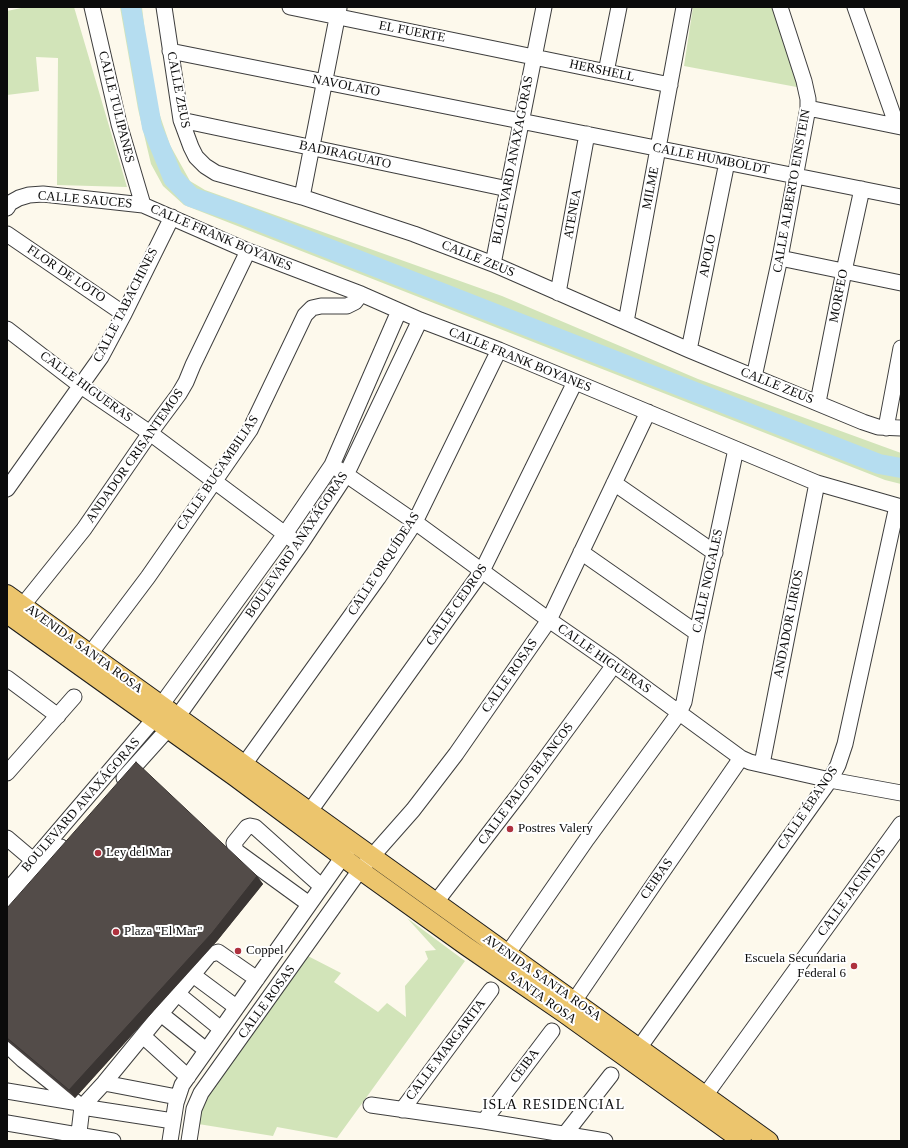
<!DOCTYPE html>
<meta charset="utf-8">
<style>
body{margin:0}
#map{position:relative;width:908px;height:1148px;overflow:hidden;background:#fdf9ec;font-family:"Times New Roman",serif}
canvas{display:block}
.frame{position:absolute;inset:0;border:8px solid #0b0b0b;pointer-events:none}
</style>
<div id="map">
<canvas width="908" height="1148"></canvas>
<div class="frame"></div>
</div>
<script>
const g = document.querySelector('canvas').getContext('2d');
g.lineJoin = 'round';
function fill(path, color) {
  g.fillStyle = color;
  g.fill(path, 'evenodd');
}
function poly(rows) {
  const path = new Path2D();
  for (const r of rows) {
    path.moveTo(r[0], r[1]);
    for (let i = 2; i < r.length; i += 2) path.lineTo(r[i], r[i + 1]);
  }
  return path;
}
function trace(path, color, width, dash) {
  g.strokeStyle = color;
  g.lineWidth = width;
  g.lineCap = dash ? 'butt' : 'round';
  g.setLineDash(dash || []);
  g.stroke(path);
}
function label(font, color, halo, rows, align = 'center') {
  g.font = font + ' "Times New Roman",serif';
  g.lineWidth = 4;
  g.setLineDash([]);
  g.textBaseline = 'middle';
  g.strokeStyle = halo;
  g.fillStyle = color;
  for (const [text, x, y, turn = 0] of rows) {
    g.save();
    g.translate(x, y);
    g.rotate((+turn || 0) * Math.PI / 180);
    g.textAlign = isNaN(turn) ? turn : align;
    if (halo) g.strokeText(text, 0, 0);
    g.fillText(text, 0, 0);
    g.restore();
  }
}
const green = poly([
 [26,7,74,7,127,187,57,185,58,58,36,57,39,91,7,95,7,11],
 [120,7,142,7,152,92,170,145,190,181,205,190,502,296,698,379,901,453,901,484,885,480,184,205,163,186,151,164,138,109],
 [693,7,774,7,802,88,684,66],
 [407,918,465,961,337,1138,277,1127,273,1136,192,1123,194,1109,302,953,341,973,334,982,378,1012,387,1003,406,1017,405,986,428,959,425,951,436,950]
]);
const river = poly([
 [131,7,152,127,173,178,191,197,238,213,879,464,901,468]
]);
const minor = poly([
 [92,7,119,124,143,205],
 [164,7,181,120,191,147,196,157,205,166,216,173,302,197,414,234,493,264,689,350,863,422,878,427,901,428],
 [290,7,670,85],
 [855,7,897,126,901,125],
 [170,51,901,197],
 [606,72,619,7],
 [808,108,901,127],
 [181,120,508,189],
 [302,197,339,8],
 [7,208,10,203,19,198,29,195,43,194,143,205,248,251,361,294,420,320,499,350,817,483,901,507],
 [7,234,124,314],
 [780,258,901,283],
 [493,264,544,7],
 [558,293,587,134],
 [626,322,684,7],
 [7,329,81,386,150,433,293,540],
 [689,350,727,162],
 [754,377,780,258,808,108,808,99,804,81,780,7],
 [818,402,844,271,862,189],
 [886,428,901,348],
 [338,469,415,522,549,620,614,665,741,758,750,762,830,780,901,793],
 [614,483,715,553],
 [7,489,101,357,124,314,172,217],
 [581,552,697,633],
 [23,605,84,529,150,433,179,394,186,382,193,365,248,251],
 [90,654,148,577,250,430,305,315,312,308,321,306,347,306,355,302,361,294],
 [7,678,58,716],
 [762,764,817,483],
 [7,773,74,697],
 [238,773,378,578,415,522,499,350],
 [124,778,168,729,178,716,300,545,346,475,420,320],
 [310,811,482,571,575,382],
 [7,838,40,866],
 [7,891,154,719,162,704,285,534,332,465,399,311],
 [436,902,520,793,614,665],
 [309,904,236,851,234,843,247,827,250,826,255,827,321,886],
 [7,908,61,847],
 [508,953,587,839,679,713,684,702,697,633,736,449],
 [193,975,236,1007],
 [178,994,221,1029],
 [568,1010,656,881,741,758],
 [161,1014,206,1050],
 [143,1036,188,1077],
 [7,1045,23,1060,82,1107,78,1141],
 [639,1048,830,780,838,765,845,744,897,506],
 [104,1083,177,1097],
 [7,1091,73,1102],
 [699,1104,901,824],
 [371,1105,484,1121,605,1141],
 [82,1107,104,1083,209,955,218,952,257,979],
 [82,1107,173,1121],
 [402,1110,491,990],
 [484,1121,552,1031],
 [7,1123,113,1141],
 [565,1134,611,1075],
 [170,1141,176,1103,182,1085,349,848],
 [189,1141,194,1109,201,1093,360,870,413,810,456,754,549,620,648,412]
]);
const major = poly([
 [7,594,769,1141],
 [7,614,235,777,360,870,466,946,565,1014,742,1141]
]);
const wall = poly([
 [257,876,263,884,217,941,75,1098,7,1041,7,908]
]);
const shadedWall = poly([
 [257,876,263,884,217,941,75,1098,69,1090]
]);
const building = poly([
 [136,762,257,876,212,933,69,1090,7,1038,7,908,136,762]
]);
const markers = [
 [510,829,4,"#ae313e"],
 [98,853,4,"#ae313e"],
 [116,932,4,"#ae313e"],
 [238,951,4,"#ae313e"],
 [854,966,4,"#ae313e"]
];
const streetNames = [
 ["EL FUERTE",412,32,11],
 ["HERSHELL",602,71,12],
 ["NAVOLATO",346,86,11],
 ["CALLE ZEUS",178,90,79],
 ["CALLE TULIPANES",116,107,76],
 ["BADIRAGUATO",345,155,12],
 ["CALLE HUMBOLDT",711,159,11],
 ["BLOLEVARD ANAXAGORAS",513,160,-79],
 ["MILME",651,188,-79],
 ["CALLE ALBERTO EINSTEIN",792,191,-80],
 ["CALLE SAUCES",85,200,5],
 ["ATENEA",573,214,-80],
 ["CALLE FRANK BOYANES",221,238,23],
 ["APOLO",708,256,-79],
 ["CALLE ZEUS",478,259,22],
 ["FLOR DE LOTO",66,274,34],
 ["MORFEO",839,296,-79],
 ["CALLE TABACHINES",126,305,-63],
 ["CALLE FRANK BOYANES",520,360,22],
 ["CALLE ZEUS",777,386,22],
 ["CALLE HIGUERAS",86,387,36],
 ["ANDADOR CRISANTEMOS",135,456,-55],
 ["CALLE BUGAMBILIAS",218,473,-56],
 ["BOULEVARD ANAXÁGORAS",297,545,-56],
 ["CALLE ORQUÍDEAS",384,564,-57],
 ["CALLE NOGALES",708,581,-78],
 ["CALLE CEDROS",457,605,-55],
 ["ANDADOR LIRIOS",789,624,-79],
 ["AVENIDA SANTA ROSA",84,649,36],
 ["CALLE HIGUERAS",604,659,35],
 ["CALLE ROSAS",510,676,-55],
 ["CALLE PALOS BLANCOS",526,784,-53],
 ["BOULEVARD ANAXÁGORAS",81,805,-49],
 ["CALLE ÉBANOS",808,808,-56],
 ["CEIBAS",657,879,-55],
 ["CALLE JACINTOS",852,892,-54],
 ["AVENIDA SANTA ROSA",542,978,35],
 ["SANTA ROSA",542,998,35],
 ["CALLE ROSAS",267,1002,-54],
 ["CALLE MARGARITA",446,1050,-53],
 ["CEIBA",525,1066,-53]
];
const poiNames = [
 ["Postres Valery",518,829],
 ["Ley del Mar",106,853],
 ["Plaza \"El Mar\"",124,932],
 ["Coppel",246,951],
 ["Escuela Secundaria",846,959,"right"],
 ["Federal 6",846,974,"right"]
];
const neighbourhoodNames = [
 ["ISLA RESIDENCIAL",554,1105]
];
fill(green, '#d2e4b9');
trace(river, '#b5ddf0', 20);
trace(minor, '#3e3e3e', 17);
trace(major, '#1c1c1c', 20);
trace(minor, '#fff', 15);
trace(major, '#ecc56d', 18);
fill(wall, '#47413f');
fill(shadedWall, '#3a3533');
fill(building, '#534c49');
trace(building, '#3a3533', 1);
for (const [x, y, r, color] of markers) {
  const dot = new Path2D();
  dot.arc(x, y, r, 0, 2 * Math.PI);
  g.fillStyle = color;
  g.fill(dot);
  trace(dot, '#fff', 1.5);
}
label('13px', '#0b0b0b', '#fff', streetNames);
label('13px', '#0b0b0b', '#fff', poiNames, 'left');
g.letterSpacing = '1px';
label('14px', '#0b0b0b', '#fff', neighbourhoodNames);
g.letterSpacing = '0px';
</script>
